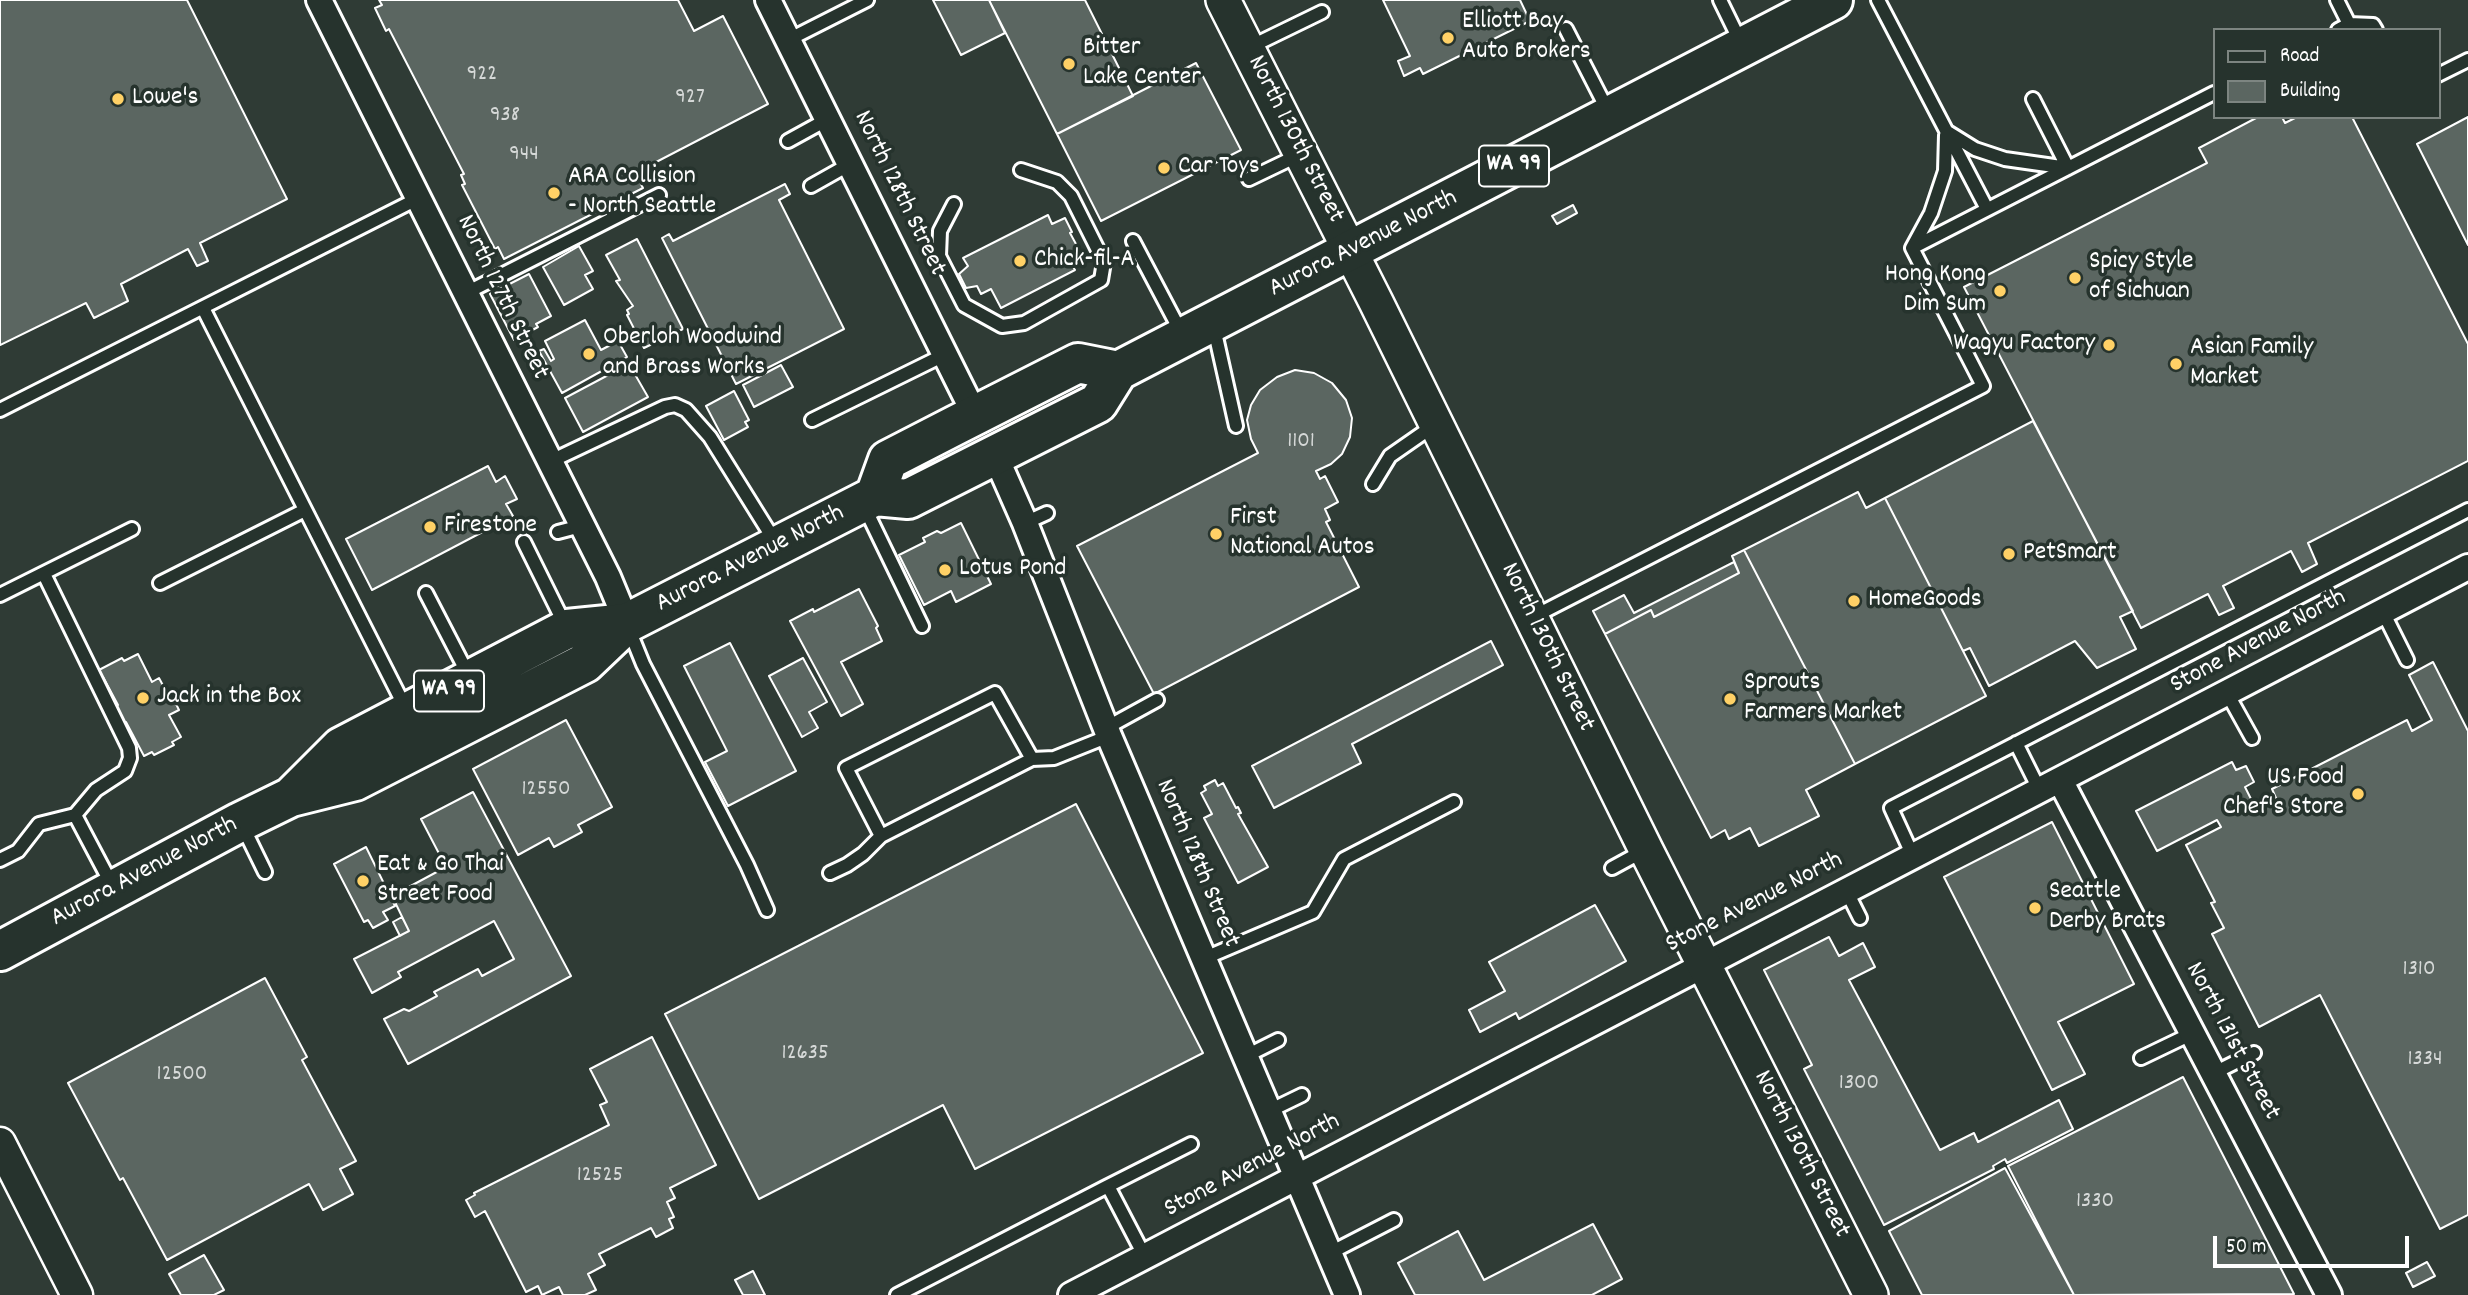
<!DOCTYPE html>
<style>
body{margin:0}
#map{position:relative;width:2468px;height:1295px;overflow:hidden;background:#2f3b35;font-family:Dekko,sans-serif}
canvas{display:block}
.legend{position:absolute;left:2213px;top:28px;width:228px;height:91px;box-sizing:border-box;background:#26332d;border:2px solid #7d8581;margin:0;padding:9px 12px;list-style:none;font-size:21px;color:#fff}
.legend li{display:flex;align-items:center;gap:14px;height:35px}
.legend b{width:35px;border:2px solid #7d8581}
.scale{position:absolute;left:2213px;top:1236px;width:196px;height:32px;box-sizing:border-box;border:4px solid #fff;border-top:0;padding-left:9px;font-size:21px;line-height:24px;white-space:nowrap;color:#fff;-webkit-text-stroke:5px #26332d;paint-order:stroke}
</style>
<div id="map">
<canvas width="2468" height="1295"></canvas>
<ul class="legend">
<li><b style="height:9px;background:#26332d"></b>Road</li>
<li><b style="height:19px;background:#5b6661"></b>Building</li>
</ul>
<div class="scale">50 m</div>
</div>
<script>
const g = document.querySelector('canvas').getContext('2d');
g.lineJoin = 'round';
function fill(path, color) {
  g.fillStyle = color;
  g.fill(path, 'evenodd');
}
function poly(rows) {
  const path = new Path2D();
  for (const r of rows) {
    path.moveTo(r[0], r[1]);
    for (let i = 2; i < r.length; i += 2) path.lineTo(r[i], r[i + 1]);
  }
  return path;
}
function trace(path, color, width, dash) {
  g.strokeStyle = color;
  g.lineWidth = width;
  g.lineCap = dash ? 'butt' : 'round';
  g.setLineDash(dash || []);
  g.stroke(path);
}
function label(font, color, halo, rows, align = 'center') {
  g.font = font + ' Dekko,sans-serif';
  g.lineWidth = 7;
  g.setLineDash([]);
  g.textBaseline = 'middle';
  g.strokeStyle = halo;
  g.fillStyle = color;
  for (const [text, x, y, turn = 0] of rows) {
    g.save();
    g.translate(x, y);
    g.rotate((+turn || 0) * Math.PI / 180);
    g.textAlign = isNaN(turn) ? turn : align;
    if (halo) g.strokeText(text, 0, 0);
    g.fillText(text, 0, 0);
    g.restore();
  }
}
const building = poly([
 [0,0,187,0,287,199,200,243,208,261,197,266,188,249,121,284,128,301,94,318,86,303,0,345,0,0],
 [379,0,678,0,694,31,723,16,768,104,635,173,643,188,504,259,498,247,495,249,462,185,465,184,461,175,464,174,389,29,386,31,375,8,382,5,379,0],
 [933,0,989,0,1005,33,961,55,933,0],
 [989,0,1085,0,1133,96,1057,134,989,0],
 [1383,0,1520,0,1530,21,1423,74,1420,68,1404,76,1398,61,1410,56,1383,0],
 [1196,63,1241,150,1101,221,1057,134,1196,63],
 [2258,117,2282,117,2285,123,2297,117,2352,117,2468,344,2468,461,2308,543,2317,564,2302,572,2291,551,2223,586,2234,608,2219,615,2208,594,2141,628,1964,287,2207,163,2199,148,2258,117],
 [2468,117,2468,245,2417,144,2468,117],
 [785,184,790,194,779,200,844,329,736,384,662,238,669,234,673,241,785,184],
 [1573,205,1577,213,1557,224,1552,216,1573,205],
 [1048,215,1052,224,1065,218,1072,232,1070,233,1083,257,1071,263,1075,270,1001,308,991,289,981,294,977,286,966,288,959,274,968,266,963,258,1048,215],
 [637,239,683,329,644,348,627,315,629,314,627,310,633,306,616,281,620,280,606,255,637,239],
 [579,246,593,271,585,275,593,289,564,305,543,267,579,246],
 [529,274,551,316,536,324,538,327,514,340,490,294,529,274],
 [585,320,601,350,618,341,627,357,615,364,617,368,611,371,609,367,562,393,539,351,544,349,551,361,554,359,545,341,585,320],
 [629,364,648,397,583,432,565,398,629,364],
 [781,365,793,387,754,407,743,385,781,365],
 [1295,370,1314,373,1332,383,1346,400,1352,418,1350,437,1342,454,1331,464,1316,471,1320,479,1325,476,1338,502,1325,509,1330,520,1326,522,1359,587,1154,694,1077,546,1258,453,1251,439,1247,420,1251,405,1260,390,1277,377,1295,370],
 [734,391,749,420,745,422,748,427,724,440,706,406,734,391],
 [2033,421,2133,611,2120,617,2136,649,2097,668,2075,641,1989,686,1970,648,1963,651,1885,498,2033,421],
 [488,466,496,482,505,476,517,499,506,504,513,516,372,590,346,539,488,466],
 [1858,492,1866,508,1885,498,1986,696,1855,764,1744,550,1858,492],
 [961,523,991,584,956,602,951,591,924,605,899,555,925,542,923,538,937,531,941,533,961,523],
 [1744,550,1855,764,1806,790,1819,816,1759,846,1750,828,1729,839,1725,830,1711,838,1605,634,1651,610,1654,617,1739,573,1732,556,1744,550],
 [1734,562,1739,573,1654,617,1651,610,1605,634,1593,611,1624,595,1634,613,1734,562],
 [859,589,878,626,876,628,882,641,841,662,863,704,841,716,790,621,813,609,814,612,859,589],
 [1491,641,1503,665,1352,744,1361,763,1274,808,1252,766,1491,641],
 [730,643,796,771,728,806,705,762,727,751,684,666,730,643],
 [138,654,152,682,159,678,166,691,169,690,179,710,169,715,181,737,172,742,174,745,154,755,152,752,144,756,126,722,122,724,113,707,118,705,103,677,101,678,97,671,122,658,124,661,138,654],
 [803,658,827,702,809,712,818,728,802,737,769,676,803,658],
 [2433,662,2468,731,2468,1215,2440,1229,2320,995,2259,1027,2212,934,2224,928,2211,903,2215,902,2186,845,2221,827,2217,820,2157,851,2136,811,2232,762,2236,770,2246,766,2254,782,2245,787,2256,809,2276,798,2272,789,2407,720,2412,731,2432,720,2409,675,2433,662],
 [566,720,612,807,578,825,582,832,554,847,549,838,518,855,473,769,566,720],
 [1215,780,1218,786,1223,783,1236,808,1238,807,1241,813,1238,814,1268,867,1238,883,1204,818,1212,814,1201,793,1206,790,1204,786,1215,780],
 [473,792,571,976,408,1064,384,1019,404,1009,409,1011,437,996,434,992,478,969,482,976,514,959,494,921,398,972,401,977,372,993,354,959,409,931,392,896,446,867,421,819,473,792],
 [1076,804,1203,1053,975,1169,943,1105,759,1199,665,1014,1076,804],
 [2052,822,2134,984,2058,1022,2085,1074,2052,1090,1944,877,2052,822],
 [366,847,395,906,383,912,388,920,373,928,368,920,364,922,334,864,366,847],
 [1595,905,1626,961,1519,1019,1516,1013,1480,1032,1469,1010,1505,991,1489,962,1595,905],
 [402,917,409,931,400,936,393,922,402,917],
 [1829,937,1839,956,1863,943,1875,967,1849,980,1940,1150,1974,1133,1978,1142,2059,1100,2073,1129,2007,1163,2005,1159,1993,1166,1994,1169,1884,1225,1804,1069,1812,1065,1764,970,1829,937],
 [265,978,307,1057,302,1060,356,1161,340,1169,353,1194,323,1210,309,1184,167,1260,123,1178,120,1180,68,1083,265,978],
 [652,1037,716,1165,670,1188,675,1198,667,1202,674,1217,669,1219,673,1228,656,1237,651,1228,599,1254,605,1265,588,1274,596,1290,585,1295,563,1295,559,1287,542,1295,538,1286,526,1292,485,1211,475,1217,466,1200,475,1195,474,1193,609,1125,600,1105,607,1102,590,1069,652,1037],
 [2183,1077,2294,1294,2074,1295,2008,1166,2183,1077],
 [2005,1168,2074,1295,1922,1295,1889,1231,2005,1168],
 [1593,1224,1622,1279,1592,1295,1415,1295,1398,1263,1458,1231,1484,1280,1593,1224],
 [204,1255,224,1290,214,1295,181,1295,169,1274,204,1255],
 [2427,1262,2435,1276,2413,1287,2406,1273,2427,1262],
 [753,1271,765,1295,743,1295,735,1280,753,1271]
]);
const service = poly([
 [1720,0,1741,43],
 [1878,0,1987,209],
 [2337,0,2349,24],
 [1566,29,1609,113],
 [2338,30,2349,24,2373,25,2376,30],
 [788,40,867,0],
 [1248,48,1322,12],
 [2438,75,2468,60],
 [2033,99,2068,168],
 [1946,131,1975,149,2005,159,2068,168],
 [788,141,828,119],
 [1249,179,1301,154],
 [811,186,850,164],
 [954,204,940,231,939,256,964,305,1002,326,1024,323,1101,280,1104,262,1071,196,1057,182,1021,170],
 [1133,241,1182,334],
 [1912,248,2214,93],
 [1912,248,1931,213,1945,171,1946,135],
 [466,293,659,195],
 [203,308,405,707],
 [1214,328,1236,426],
 [0,410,419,198],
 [812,420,944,355],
 [549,462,665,407,675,405,686,410,710,437,776,543],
 [1373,484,1390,456,1436,424],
 [864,506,922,626],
 [1025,523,1047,513],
 [558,532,581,526],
 [524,542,566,627],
 [160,583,305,510],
 [426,593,469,676],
 [0,595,132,529],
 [2383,612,2407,660],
 [1533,617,1983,386,1912,248],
 [628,627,643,664,747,865,767,910],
 [2227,693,2252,738],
 [1106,728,1157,700],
 [2016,743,2040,791],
 [1032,759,995,693,846,768,881,836,1032,759,1054,758,1109,736],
 [75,815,113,887],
 [242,825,265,872],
 [1913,856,1891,808,2468,510],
 [0,860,18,851,39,824,75,815,96,790,125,771,130,758,129,748,44,574],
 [1612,868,1645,850],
 [830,873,847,865,863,854,881,836],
 [1846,890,1860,918],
 [1205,958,1313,912,1344,859,1454,802],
 [1246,1056,1278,1040],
 [2141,1058,2193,1033],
 [2214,1073,2254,1053],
 [1269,1111,1302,1095],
 [1108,1186,1191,1144],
 [1330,1253,1394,1220],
 [897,1295,1108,1186,1145,1257]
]);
const minor = poly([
 [319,0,608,577,627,623],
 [768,0,975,415],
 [995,455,1025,523,1109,736,1347,1295],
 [2060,780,2329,1295],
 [1071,1295,2468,567]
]);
const tertiary = poly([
 [0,1143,77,1295]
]);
const secondary = poly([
 [1223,0,1376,302,1646,850,1871,1295]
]);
const trunk = poly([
 [875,496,888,460,956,425,1078,363,1118,371],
 [291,797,341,747,567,629,627,623],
 [0,951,240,822,291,797,355,781,585,663,627,623,875,496,908,499,1098,403,1118,371,1833,0]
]);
const markers = [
 [1448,38,7,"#ffd166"],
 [1069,64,7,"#ffd166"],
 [118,99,7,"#ffd166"],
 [1164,168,7,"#ffd166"],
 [554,193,7,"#ffd166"],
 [1020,261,7,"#ffd166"],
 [2075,278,7,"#ffd166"],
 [2000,291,7,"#ffd166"],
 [2109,345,7,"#ffd166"],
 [589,354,7,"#ffd166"],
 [2176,364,7,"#ffd166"],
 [430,527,7,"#ffd166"],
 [1216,534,7,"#ffd166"],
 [2009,554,7,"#ffd166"],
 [945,570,7,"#ffd166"],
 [1854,601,7,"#ffd166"],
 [143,698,7,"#ffd166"],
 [1730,699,7,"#ffd166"],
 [2358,794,7,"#ffd166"],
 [363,881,7,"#ffd166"],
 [2035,908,7,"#ffd166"]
];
const numberNames = [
 ["922",482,76],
 ["927",690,99],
 ["938",505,117],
 ["944",524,156],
 ["1101",1301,443],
 ["12550",546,791],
 ["1310",2419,971],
 ["12635",805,1055],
 ["1334",2425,1061],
 ["12500",182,1076],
 ["1300",1859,1085],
 ["12525",600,1177],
 ["1330",2095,1203]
];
const shields = [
 [1514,166,70],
 [449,691,70]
];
const shieldNames = [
 ["WA 99",1514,166],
 ["WA 99",449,691]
];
const poiNames = [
 ["Elliott Bay",1462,23],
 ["Auto Brokers",1462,53],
 ["Bitter",1083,49],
 ["Lake Center",1083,79],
 ["Lowe's",132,99],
 ["Car Toys",1178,168],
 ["ARA Collision",568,178],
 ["- North Seattle",568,208],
 ["Chick-fil-A",1034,261],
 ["Spicy Style",2089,263],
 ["of Sichuan",2089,293],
 ["Hong Kong",1986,276,"right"],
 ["Dim Sum",1986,306,"right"],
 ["Oberloh Woodwind",603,339],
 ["and Brass Works",603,369],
 ["Wagyu Factory",2095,345,"right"],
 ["Asian Family",2190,349],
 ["Market",2190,379],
 ["First",1230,519],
 ["National Autos",1230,549],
 ["Firestone",444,527],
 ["PetSmart",2023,554],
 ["Lotus Pond",959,570],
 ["HomeGoods",1868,601],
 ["Sprouts",1744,684],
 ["Farmers Market",1744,714],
 ["Jack in the Box",157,698],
 ["US Food",2344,779,"right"],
 ["Chef's Store",2344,809,"right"],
 ["Eat & Go Thai",377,866],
 ["Street Food",377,896],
 ["Seattle",2049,893],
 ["Derby Brats",2049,923]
];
const streetNames = [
 ["North 130th Street",1294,140,63],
 ["North 128th Street",898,194,64],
 ["Aurora Avenue North",1364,245,-27],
 ["North 127th Street",501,298,64],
 ["Aurora Avenue North",751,560,-27],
 ["Stone Avenue North",2259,643,-28],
 ["North 130th Street",1546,648,64],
 ["North 128th Street",1196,864,67],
 ["Aurora Avenue North",145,873,-28],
 ["Stone Avenue North",1755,904,-27],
 ["North 131st Street",2231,1042,62],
 ["North 130th Street",1800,1155,63],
 ["Stone Avenue North",1253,1167,-28]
];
fill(building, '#5b6661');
trace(building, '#fff', 2);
trace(service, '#fff', 18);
trace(minor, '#fff', 30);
trace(tertiary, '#fff', 35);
trace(secondary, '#fff', 38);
trace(trunk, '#fff', 44);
trace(service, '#26332d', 12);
trace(minor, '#26332d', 24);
trace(tertiary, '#26332d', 30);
trace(secondary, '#26332d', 33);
trace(trunk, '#26332d', 38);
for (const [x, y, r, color] of markers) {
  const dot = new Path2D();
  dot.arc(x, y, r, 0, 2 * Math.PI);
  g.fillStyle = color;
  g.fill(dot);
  trace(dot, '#26332d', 2.5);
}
label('23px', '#d6d9d8', null, numberNames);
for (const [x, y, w] of shields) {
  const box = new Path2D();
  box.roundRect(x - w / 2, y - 20.5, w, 41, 5);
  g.fillStyle = '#26332d';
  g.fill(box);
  trace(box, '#fff', 2);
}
label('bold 24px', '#fff', null, shieldNames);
label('26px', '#fff', '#26332d', poiNames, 'left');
label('26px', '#fff', '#26332d', streetNames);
</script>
